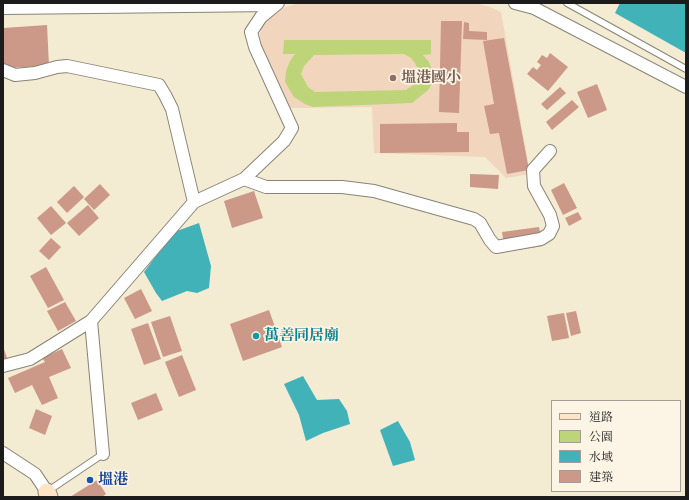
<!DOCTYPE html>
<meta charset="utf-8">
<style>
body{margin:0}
#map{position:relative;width:689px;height:500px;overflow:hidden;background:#f3ebd2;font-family:"Libre Bodoni","Noto Serif TC",serif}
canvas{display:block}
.frame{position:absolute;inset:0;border:4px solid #1c1c1c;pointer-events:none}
.legend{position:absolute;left:551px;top:400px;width:130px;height:92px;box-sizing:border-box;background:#fcf5e5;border:1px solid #a29e95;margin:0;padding:5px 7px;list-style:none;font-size:12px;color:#1c1c1c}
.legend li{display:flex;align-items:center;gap:8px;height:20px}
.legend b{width:20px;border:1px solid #a29e95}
</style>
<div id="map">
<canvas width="689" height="500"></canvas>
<div class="frame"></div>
<ul class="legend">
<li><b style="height:5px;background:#ffe4c6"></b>道路</li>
<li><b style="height:11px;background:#bed478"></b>公園</li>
<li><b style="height:11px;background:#42b2b9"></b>水域</li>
<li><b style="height:11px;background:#cc9888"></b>建築</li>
</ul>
</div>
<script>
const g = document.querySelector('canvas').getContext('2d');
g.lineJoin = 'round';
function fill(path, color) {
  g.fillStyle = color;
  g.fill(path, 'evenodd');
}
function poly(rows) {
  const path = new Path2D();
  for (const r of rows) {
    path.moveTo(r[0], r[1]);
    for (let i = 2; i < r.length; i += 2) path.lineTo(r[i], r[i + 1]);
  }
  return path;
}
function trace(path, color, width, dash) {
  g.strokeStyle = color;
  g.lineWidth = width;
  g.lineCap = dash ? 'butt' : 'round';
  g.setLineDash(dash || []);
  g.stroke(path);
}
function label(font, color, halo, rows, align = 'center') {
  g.font = font + ' "Libre Bodoni","Noto Serif TC",serif';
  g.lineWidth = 3.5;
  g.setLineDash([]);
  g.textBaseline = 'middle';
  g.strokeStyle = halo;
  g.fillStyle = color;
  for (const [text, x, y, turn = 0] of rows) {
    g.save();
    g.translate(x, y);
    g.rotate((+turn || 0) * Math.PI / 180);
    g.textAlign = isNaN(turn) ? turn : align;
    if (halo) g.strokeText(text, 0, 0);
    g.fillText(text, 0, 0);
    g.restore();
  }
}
const built = poly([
 [298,3,475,3,490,7,501,12,530,174,506,178,485,157,374,153,372,107,288,108,259,42,260,34,262,26,267,20,284,8]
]);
const green = poly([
 [284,40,431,40,431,54,423,55,429,62,432,70,434,77,432,84,428,90,412,103,313,107,305,104,294,97,285,82,286,71,290,61,295,54,283,54],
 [404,54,411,58,415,63,420,74,419,79,416,83,406,90,315,92,308,87,301,74,304,66,314,55]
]);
const water = poly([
 [620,3,686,3,686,53,615,13],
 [199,223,211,266,209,288,197,293,187,291,162,301,156,293,144,272,174,232],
 [303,376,317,400,339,399,347,411,350,424,323,433,306,441,299,415,284,384],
 [398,421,410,442,415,460,393,466,380,430]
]);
const building = poly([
 [441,21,462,21,459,113,439,112],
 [464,22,469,23,469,31,487,32,487,40,463,39],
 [47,25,49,66,3,68,3,28],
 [504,38,529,170,507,174,499,133,490,134,484,106,494,104,483,41],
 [550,53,568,67,548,91,527,74,533,67,537,70,541,65,537,62,542,55,547,58],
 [597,84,607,110,588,118,577,92],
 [560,87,566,93,547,110,541,104],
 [572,100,579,107,552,130,546,122],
 [457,123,457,132,469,132,469,152,380,153,380,124],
 [470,174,499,175,498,189,470,187],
 [564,183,577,208,563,215,551,190],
 [100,184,110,195,94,210,84,199],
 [74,186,84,197,67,213,57,202],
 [254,191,263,218,232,228,224,201],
 [88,205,99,218,79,236,67,223],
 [51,206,66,223,51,235,37,218],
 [578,212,582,219,569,226,565,218],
 [539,227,543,246,505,252,502,232],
 [51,238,61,247,49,260,39,251],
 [46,267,64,300,48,308,30,276],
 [141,289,152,311,135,319,124,298],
 [65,302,76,321,58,331,47,311],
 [269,310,282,347,243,361,230,324],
 [576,311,581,333,571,336,566,313],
 [564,313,569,338,552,341,547,316],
 [170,316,182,351,163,357,151,322],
 [148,323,161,359,144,365,131,329],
 [3,346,7,358,3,359],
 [62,349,71,368,49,377,58,398,42,405,32,385,15,393,8,378,45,362,42,358],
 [182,355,196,390,179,397,165,362],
 [156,393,163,410,138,420,131,403],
 [36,409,52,416,45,435,29,428],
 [97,480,106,494,102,497,70,497]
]);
const lane = poly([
 [567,3,686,69],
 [48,491,103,454]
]);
const street = poly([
 [515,3,534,8,686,87],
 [3,8,275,5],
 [3,70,15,75,35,73,57,67,67,66,159,85,165,95,172,109,194,202],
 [244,179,266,187,342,187,374,191,474,219,480,223,490,240,496,247,541,239,549,234,553,226,550,215,534,186,533,170,550,151],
 [91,321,103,454],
 [3,366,30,359,91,321,194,202,244,179,284,141,292,128,255,47,251,32,261,17,278,3],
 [3,453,35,474,47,492]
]);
const secondary = poly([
 [47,492,49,497]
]);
const markers = [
 [393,78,4,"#8d6e63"],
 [256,336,4,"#0f9aa8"],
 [90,480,4,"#1a4fb4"]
];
const educationNames = [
 ["塭港國小",401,78]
];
const cultureNames = [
 ["萬善同居廟",264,336]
];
const transitNames = [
 ["塭港",98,480]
];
fill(built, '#f1d5bd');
fill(green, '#bed478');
fill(water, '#42b2b9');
fill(building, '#cc9888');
trace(lane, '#888477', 8);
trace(street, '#888477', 14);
trace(secondary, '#888477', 19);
trace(lane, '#fff', 6);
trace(street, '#fff', 12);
trace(secondary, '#ffe4c6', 17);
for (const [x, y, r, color] of markers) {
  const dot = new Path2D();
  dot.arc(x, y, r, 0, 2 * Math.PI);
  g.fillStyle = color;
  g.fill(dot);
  trace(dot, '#fcf5e5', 1.5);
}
label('bold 15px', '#785e54', '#fcf5e5', educationNames, 'left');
label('bold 15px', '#0d838f', '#fcf5e5', cultureNames, 'left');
label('bold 15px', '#164399', '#fcf5e5', transitNames, 'left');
</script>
